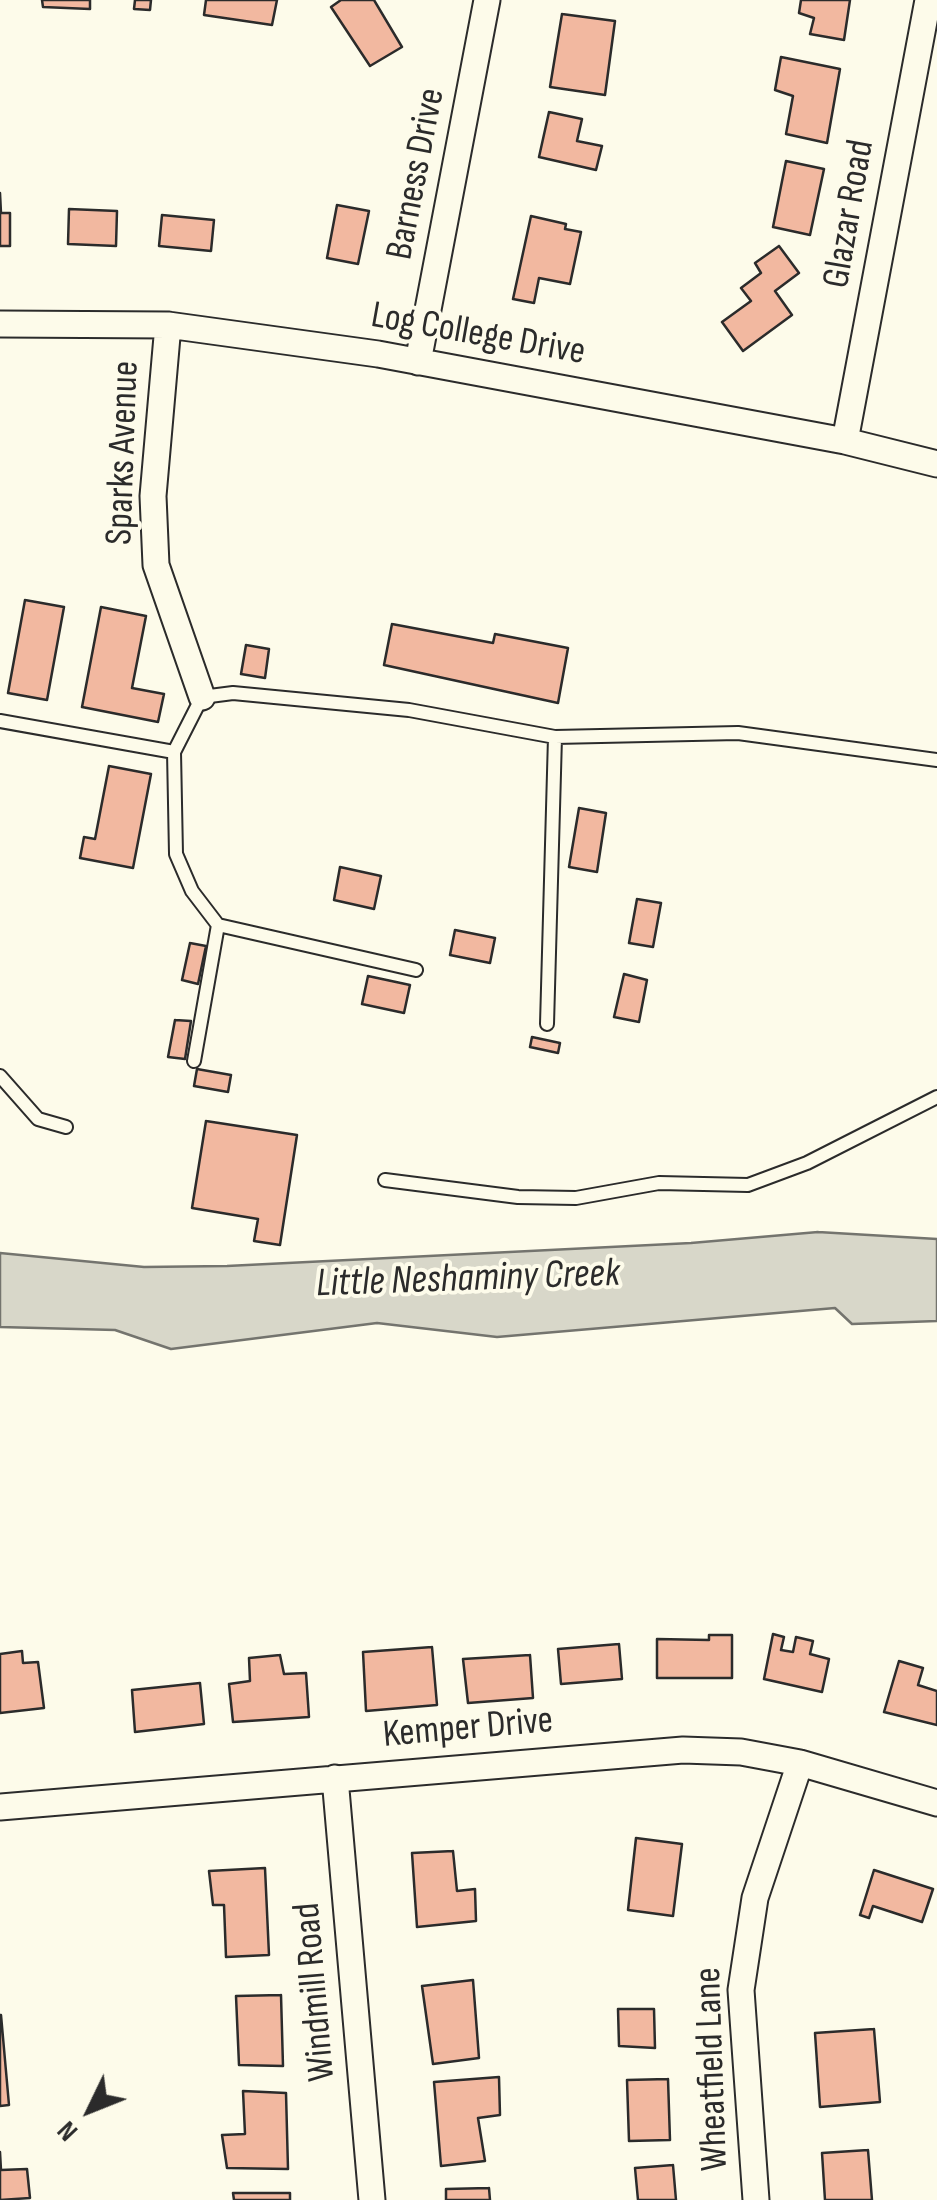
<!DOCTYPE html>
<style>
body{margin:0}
#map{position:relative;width:937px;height:2200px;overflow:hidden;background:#fdfbea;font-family:"Sofia Sans Condensed",sans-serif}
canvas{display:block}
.north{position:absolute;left:40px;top:2060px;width:100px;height:100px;-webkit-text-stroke:8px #fdfbea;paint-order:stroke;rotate:227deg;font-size:28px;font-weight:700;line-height:40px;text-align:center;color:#2b2b2b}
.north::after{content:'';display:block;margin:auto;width:35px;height:45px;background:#2b2b2b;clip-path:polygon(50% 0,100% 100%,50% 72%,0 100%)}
</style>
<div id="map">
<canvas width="937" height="2200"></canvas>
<div class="north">N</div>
</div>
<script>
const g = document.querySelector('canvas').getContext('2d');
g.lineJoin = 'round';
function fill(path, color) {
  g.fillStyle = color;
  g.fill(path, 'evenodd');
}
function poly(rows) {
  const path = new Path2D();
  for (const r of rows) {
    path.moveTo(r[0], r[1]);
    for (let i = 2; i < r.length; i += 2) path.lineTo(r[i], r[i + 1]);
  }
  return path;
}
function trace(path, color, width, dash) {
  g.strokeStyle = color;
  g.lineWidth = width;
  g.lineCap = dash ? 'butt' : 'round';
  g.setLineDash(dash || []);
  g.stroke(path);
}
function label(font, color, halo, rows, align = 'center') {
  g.font = font + ' "Sofia Sans Condensed",sans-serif';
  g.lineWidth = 8;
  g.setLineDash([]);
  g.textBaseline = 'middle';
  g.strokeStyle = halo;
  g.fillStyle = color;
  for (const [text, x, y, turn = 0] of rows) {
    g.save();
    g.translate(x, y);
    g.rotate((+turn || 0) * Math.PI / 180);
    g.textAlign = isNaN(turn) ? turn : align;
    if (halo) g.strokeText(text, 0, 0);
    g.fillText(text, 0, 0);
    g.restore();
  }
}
const water = poly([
 [818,1232,937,1239,937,1321,852,1324,835,1308,497,1337,377,1323,171,1349,115,1330,0,1327,0,1253,144,1267,227,1266,691,1243,818,1232]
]);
const building = poly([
 [42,0,90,0,90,9,43,7,42,0],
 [135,0,151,0,150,10,134,9,135,0],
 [206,0,277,0,272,25,204,15,206,0],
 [341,0,374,0,402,47,370,66,331,7,341,0],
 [801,0,850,0,844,40,810,34,814,18,799,13,801,0],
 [562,14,615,21,605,95,550,87,562,14],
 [781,57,840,69,827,143,786,134,793,96,775,90,781,57],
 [549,112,582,119,577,141,602,146,596,170,539,157,549,112],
 [786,161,824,169,810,235,773,227,786,161],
 [0,193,1,213,10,213,10,246,0,246,0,193],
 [337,205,369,211,358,264,327,258,337,205],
 [69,209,117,211,116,246,68,244,69,209],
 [162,215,214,220,211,251,159,246,162,215],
 [531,216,566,224,565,229,581,232,570,284,539,278,534,303,513,299,531,216],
 [779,246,799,273,775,291,792,315,743,351,722,322,751,301,741,288,761,273,755,263,779,246],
 [25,600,64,607,47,700,8,693,25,600],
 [101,607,146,616,132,688,164,694,158,722,82,707,101,607],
 [392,624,493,643,495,634,568,648,558,703,384,665,392,624],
 [246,645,269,649,265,678,241,674,246,645],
 [109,766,151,774,133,868,80,858,84,837,95,839,109,766],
 [579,808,606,813,597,872,569,867,579,808],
 [340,867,381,876,374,909,334,900,340,867],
 [637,899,661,903,653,947,629,943,637,899],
 [455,930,495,938,490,963,450,955,455,930],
 [190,943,206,946,198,984,182,980,190,943],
 [624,974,647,980,639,1022,614,1017,624,974],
 [368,976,410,985,404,1013,362,1004,368,976],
 [175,1020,191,1021,185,1059,168,1057,175,1020],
 [532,1037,560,1043,558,1053,530,1047,532,1037],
 [197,1069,231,1075,228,1092,194,1086,197,1069],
 [206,1121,297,1135,280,1245,254,1241,258,1219,192,1208,206,1121],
 [773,1634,784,1637,781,1650,793,1652,796,1637,813,1641,810,1654,829,1659,822,1692,764,1679,773,1634],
 [709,1635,732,1635,732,1678,657,1678,657,1639,709,1640,709,1635],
 [619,1644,622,1679,561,1684,558,1649,619,1644],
 [432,1647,437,1705,366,1711,363,1652,432,1647],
 [22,1651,23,1663,38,1662,44,1708,0,1713,0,1654,22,1651],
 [280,1655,284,1674,306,1673,309,1717,233,1722,229,1684,250,1681,249,1658,280,1655],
 [530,1655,533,1698,468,1703,463,1659,530,1655],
 [899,1661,923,1668,918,1685,937,1691,937,1725,884,1712,899,1661],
 [200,1683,204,1724,135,1732,132,1690,200,1683],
 [636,1838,682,1844,673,1916,628,1910,636,1838],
 [453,1851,457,1891,475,1889,476,1921,417,1927,412,1853,453,1851],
 [265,1868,269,1955,226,1957,224,1905,213,1905,209,1871,265,1868],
 [874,1870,933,1889,922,1922,873,1906,869,1918,860,1915,874,1870],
 [473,1980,479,2058,433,2064,422,1986,473,1980],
 [281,1995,283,2066,239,2065,236,1996,281,1995],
 [618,2009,654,2009,655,2048,619,2046,618,2009],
 [0,2015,1,2015,9,2105,0,2106,0,2015],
 [874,2029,880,2102,820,2107,815,2033,874,2029],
 [499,2077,500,2115,478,2118,485,2161,441,2166,434,2082,499,2077],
 [668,2079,670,2140,629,2141,627,2080,668,2079],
 [243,2091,286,2093,288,2169,227,2168,222,2135,245,2134,243,2091],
 [868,2150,872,2200,825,2200,822,2153,868,2150],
 [0,2152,1,2170,27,2169,30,2198,0,2200,0,2152],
 [673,2165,676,2200,638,2200,635,2168,673,2165],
 [489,2188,490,2200,446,2200,446,2189,489,2188],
 [233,2193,290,2193,290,2200,234,2200,233,2193]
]);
const service = poly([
 [0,721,174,752],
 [218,925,416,970],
 [547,1024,555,737],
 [194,1061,218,925,192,891,176,854,174,752,202,697,233,693,409,710,555,737,738,733,937,760],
 [0,1076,38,1119,66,1127],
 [385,1180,518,1197,576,1198,659,1183,748,1185,807,1163,937,1097]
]);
const minor = poly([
 [0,324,168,325,378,354,845,441,937,464],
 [168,325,153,496,156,565,202,697],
 [418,362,487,0],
 [845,441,928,0],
 [335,1778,372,2200],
 [0,1807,683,1750,741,1752,800,1763,937,1803],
 [756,2200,741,1990,755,1898,800,1763]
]);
const streetNames = [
 ["Barness Drive",417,174,-79],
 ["Glazar Road",850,214,-80],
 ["Log College Drive",478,335,10],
 ["Sparks Avenue",124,453,-88],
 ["Kemper Drive",468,1729,-5],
 ["Windmill Road",316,1992,-95],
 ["Wheatfield Lane",713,2069,-92]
];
const waterNames = [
 ["Little Neshaminy Creek",468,1280,-2]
];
fill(water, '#d8d7c9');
trace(water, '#74746e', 2.5);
fill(building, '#f2b8a0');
trace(building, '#2b2b2b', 2.5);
trace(service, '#2b2b2b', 16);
trace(minor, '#2b2b2b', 29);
trace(service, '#fdfbea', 12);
trace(minor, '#fdfbea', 25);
label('38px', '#2b2b2b', '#fdfbea', streetNames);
label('italic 40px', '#2b2b2b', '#fdfbea', waterNames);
</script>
